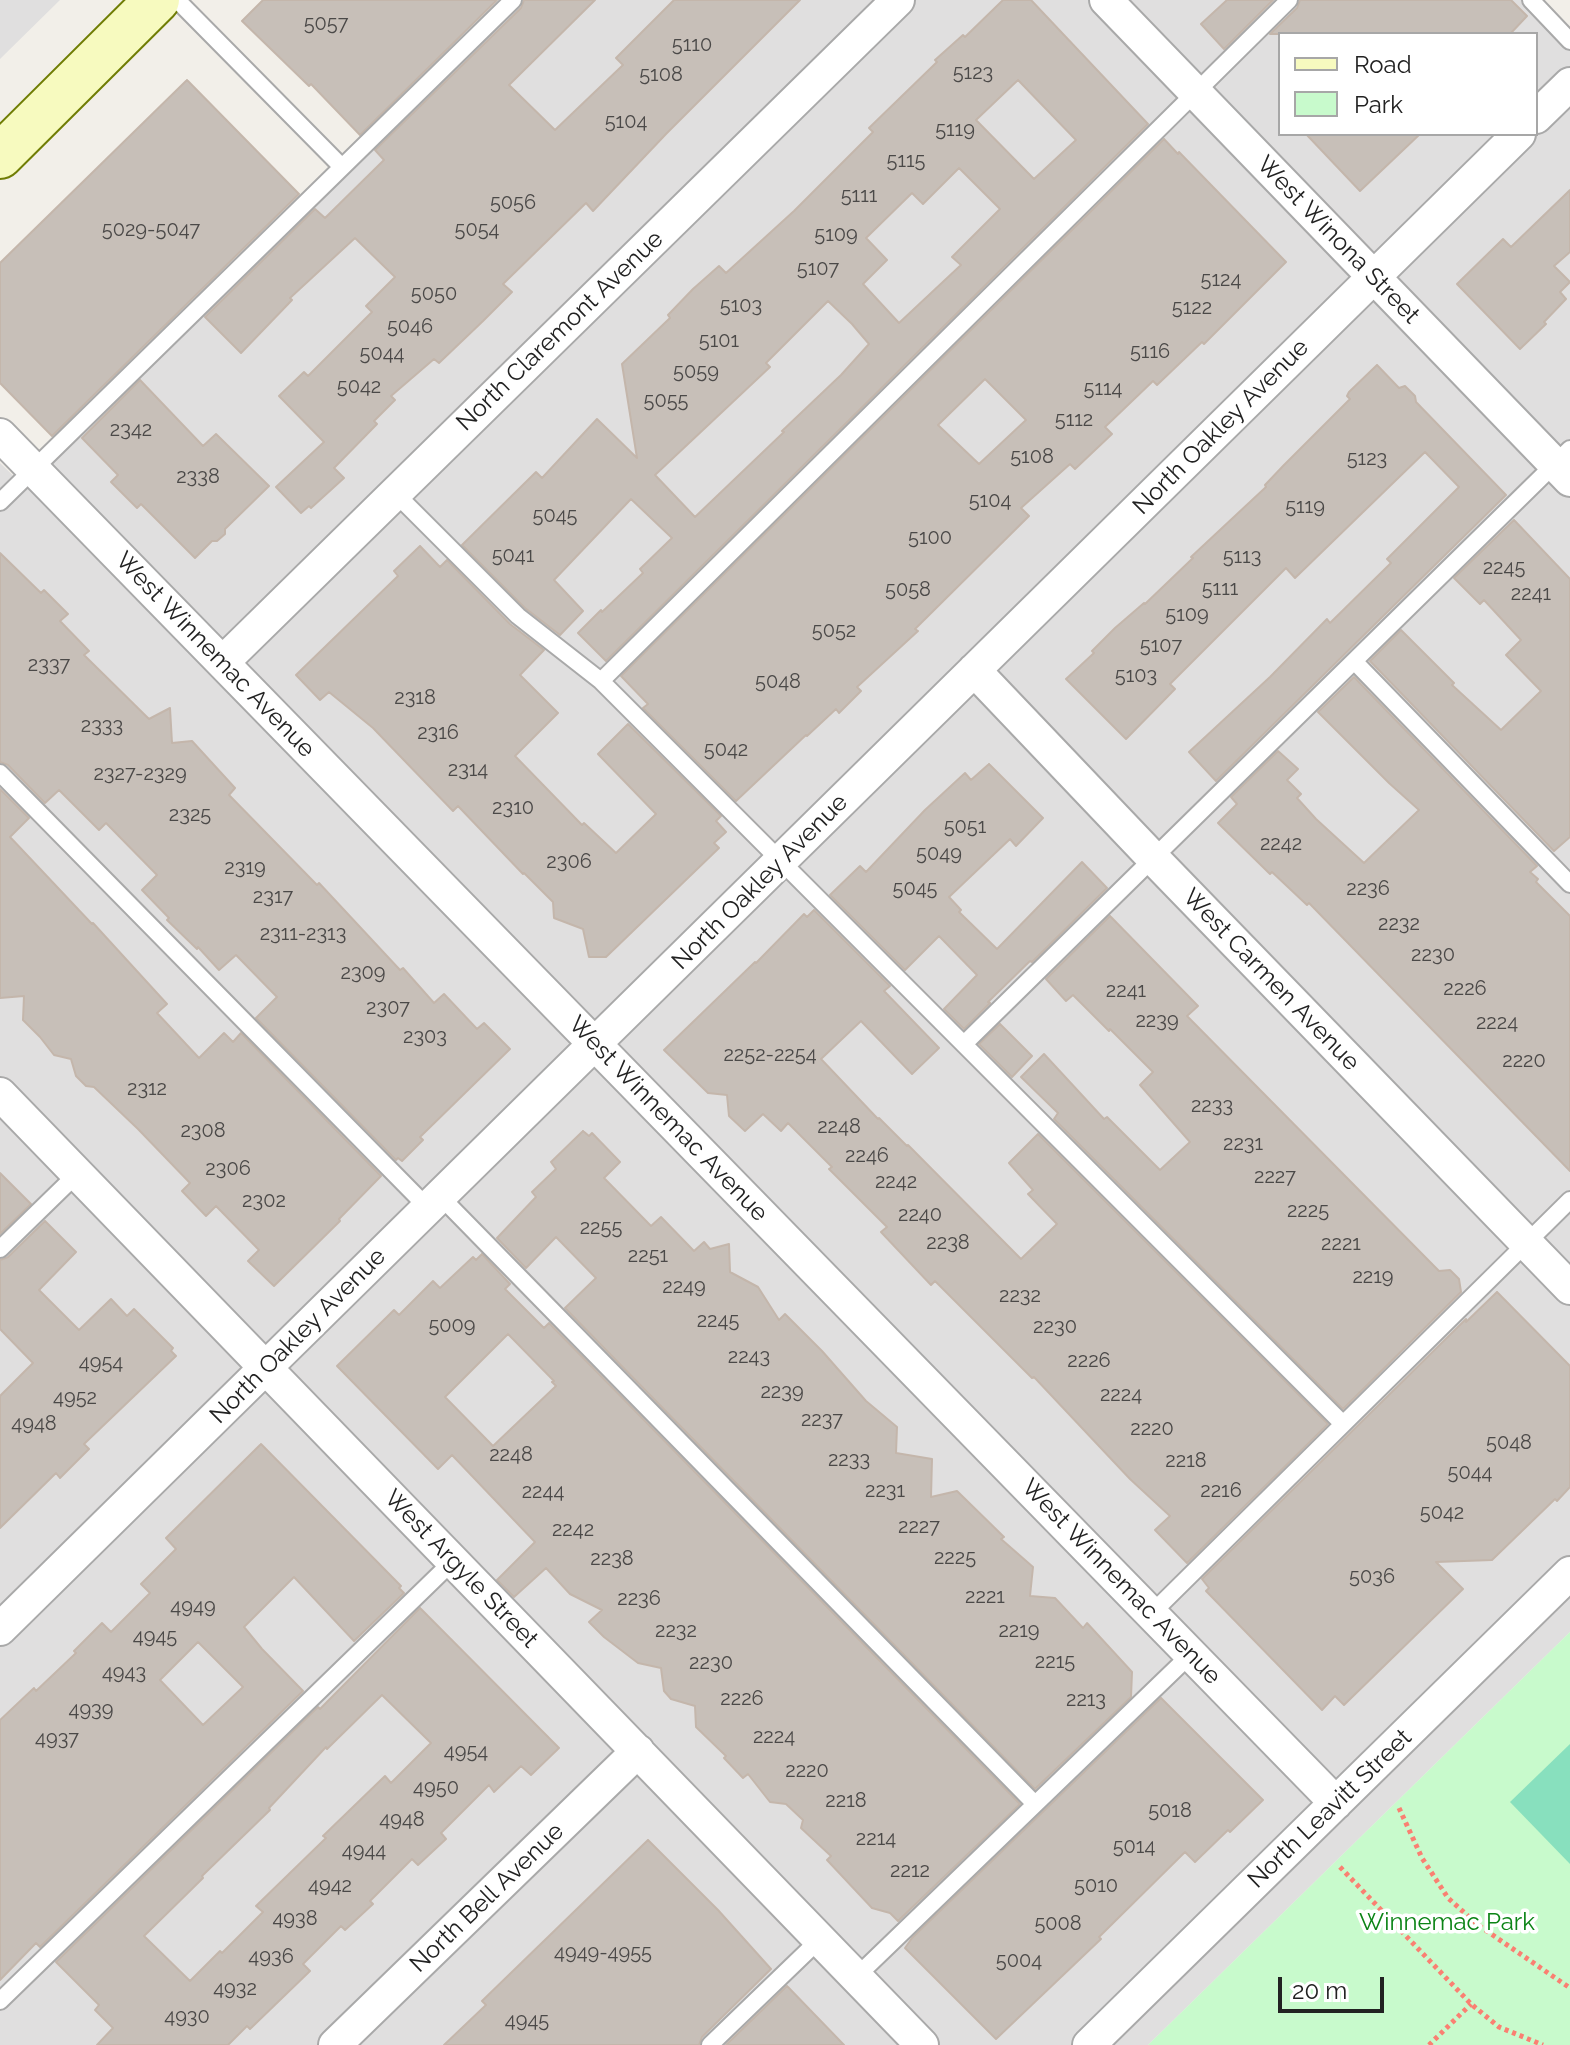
<!DOCTYPE html>
<style>
body{margin:0}
#map{position:relative;width:1570px;height:2045px;overflow:hidden;background:#f2efe9;font-family:Raleway,sans-serif}
canvas{display:block}
.legend{position:absolute;left:1278px;top:32px;width:260px;height:104px;box-sizing:border-box;background:#fff;border:2px solid #a7a7a7;margin:0;padding:10px 14px;list-style:none;font-size:24px;color:#222}
.legend li{display:flex;align-items:center;gap:16px;height:40px}
.legend b{width:40px;border:2px solid #a7a7a7}
.scale{position:absolute;left:1278px;top:1977px;width:106px;height:36px;box-sizing:border-box;border:4px solid #222;border-top:0;padding-left:10px;font-size:24px;line-height:28px;white-space:nowrap;color:#222;-webkit-text-stroke:6px #fff;paint-order:stroke}
</style>
<div id="map">
<canvas width="1570" height="2045"></canvas>
<ul class="legend">
<li><b style="height:10px;background:#f7fabf"></b>Road</li>
<li><b style="height:22px;background:#c8facc"></b>Park</li>
</ul>
<div class="scale">20 m</div>
</div>
<script>
const g = document.querySelector('canvas').getContext('2d');
g.lineJoin = 'round';
function fill(path, color) {
  g.fillStyle = color;
  g.fill(path, 'evenodd');
}
function poly(rows) {
  const path = new Path2D();
  for (const r of rows) {
    path.moveTo(r[0], r[1]);
    for (let i = 2; i < r.length; i += 2) path.lineTo(r[i], r[i + 1]);
  }
  return path;
}
function trace(path, color, width, dash) {
  g.strokeStyle = color;
  g.lineWidth = width;
  g.lineCap = dash ? 'butt' : 'round';
  g.setLineDash(dash || []);
  g.stroke(path);
}
function label(font, color, halo, rows, align = 'center') {
  g.font = font + ' Raleway,sans-serif';
  g.lineWidth = 7;
  g.setLineDash([]);
  g.textBaseline = 'middle';
  g.strokeStyle = halo;
  g.fillStyle = color;
  for (const [text, x, y, turn = 0] of rows) {
    g.save();
    g.translate(x, y);
    g.rotate((+turn || 0) * Math.PI / 180);
    g.textAlign = isNaN(turn) ? turn : align;
    if (halo) g.strokeText(text, 0, 0);
    g.fillText(text, 0, 0);
    g.restore();
  }
}
const residential = poly([
 [0,0,60,0,0,59],
 [525,0,1532,0,1570,39,1570,1632,1148,2045,0,2045,0,463,26,488],
 [1280,34,1536,34,1536,134,1280,134]
]);
const park = poly([
 [1570,1632,1570,2045,1148,2045]
]);
const pitch = poly([
 [1570,1744,1570,1864,1510,1802]
]);
const building = poly([
 [263,0,497,0,360,135,311,84,309,86,242,21,263,0],
 [524,0,595,0,509,85,555,130,623,65,616,58,674,0,800,0,666,134,593,211,586,203,503,284,512,292,483,321,439,363,434,359,391,396,395,400,374,421,377,424,334,468,344,478,311,508,309,506,301,513,276,487,324,442,279,396,304,372,308,376,372,312,366,306,395,277,355,238,290,298,292,300,241,353,205,317,315,209,325,218,384,160,375,150,521,8,524,0],
 [1003,0,1031,0,1148,124,606,661,578,633,601,610,602,612,643,573,640,569,672,538,631,499,554,580,583,611,560,635,525,608,462,545,536,472,542,478,597,419,637,458,622,364,670,318,668,315,693,289,719,266,726,273,794,211,873,132,869,128,937,62,935,60,963,35,965,37,1003,0],
 [1018,80,1076,140,1034,179,976,120,1018,80],
 [959,168,1000,209,952,257,961,265,899,323,863,284,887,260,866,238,912,193,923,204,959,168],
 [828,301,852,324,869,344,841,375,782,431,784,432,695,517,655,475,770,367,766,363,828,301],
 [1227,0,1273,0,1224,49,1201,24,1227,0],
 [1300,0,1511,0,1527,16,1510,34,1270,34,1297,8,1300,0],
 [187,80,299,194,52,436,0,383,0,263,187,80],
 [1306,134,1420,134,1360,191,1306,134],
 [1164,139,1178,154,1179,152,1286,262,1204,344,1202,342,1157,385,1153,381,1105,427,1112,434,1075,469,1070,464,1021,508,1029,516,915,629,918,631,857,687,861,691,839,713,836,709,807,736,806,735,736,801,643,708,648,704,621,676,1164,139],
 [985,379,1026,420,979,464,938,425,985,379],
 [1570,190,1570,252,1554,266,1570,282,1560,292,1566,299,1544,322,1546,324,1520,349,1457,284,1503,239,1511,247,1570,190],
 [1377,365,1399,388,1405,386,1415,396,1416,402,1506,495,1216,781,1189,752,1270,677,1327,619,1330,623,1391,563,1387,559,1459,487,1425,452,1295,578,1286,568,1170,684,1175,689,1126,739,1066,679,1094,653,1092,651,1115,628,1144,603,1145,604,1193,558,1191,557,1266,487,1265,485,1284,465,1350,399,1347,396,1349,392,1377,365],
 [140,380,203,446,216,434,269,486,225,529,225,534,217,541,212,541,195,558,141,504,137,508,111,482,118,475,82,438,140,380],
 [1514,520,1570,579,1570,837,1554,851,1370,661,1401,630,1454,683,1452,685,1501,730,1541,691,1506,655,1521,640,1484,600,1480,604,1454,578,1514,520],
 [420,546,440,567,447,560,510,624,544,650,520,675,558,713,515,756,582,825,584,823,616,853,656,814,598,754,628,724,721,816,716,821,726,832,714,843,719,848,606,957,589,957,583,929,554,918,553,902,524,873,523,874,458,806,453,811,373,728,329,692,320,700,296,675,398,576,394,571,420,546],
 [0,553,41,593,44,590,68,614,60,621,89,651,84,655,149,719,170,708,172,743,192,741,235,788,229,795,317,885,319,883,400,970,403,968,434,1003,444,994,477,1029,484,1023,510,1049,420,1137,423,1140,402,1161,398,1158,396,1160,256,1018,277,997,236,955,219,970,198,947,197,949,167,920,169,918,142,890,157,875,106,823,99,830,59,790,45,803,8,765,0,762,0,553],
 [1354,677,1537,866,1530,872,1538,879,1536,882,1570,916,1570,1171,1309,903,1307,905,1272,872,1270,874,1218,823,1237,804,1231,797,1278,751,1298,769,1287,780,1301,794,1297,798,1316,819,1364,863,1419,810,1389,783,1318,712,1354,677],
 [989,764,1043,818,1016,846,1010,839,949,897,961,910,959,912,997,949,1082,862,1107,888,1032,962,1030,961,988,1002,990,1003,964,1029,944,1009,977,975,939,936,905,970,830,895,860,866,866,872,925,810,965,773,971,780,989,764],
 [0,789,29,818,10,837,92,924,93,923,167,1004,157,1013,199,1058,224,1033,233,1042,241,1033,381,1176,339,1219,340,1221,274,1286,248,1261,259,1250,216,1206,206,1216,182,1191,190,1183,138,1129,94,1087,86,1086,76,1076,71,1059,54,1055,40,1037,23,1020,24,996,0,998,0,789],
 [814,910,890,986,884,991,939,1048,912,1074,861,1021,821,1059,878,1119,879,1118,907,1146,908,1145,1021,1259,1057,1224,1028,1194,1033,1190,1009,1163,1038,1134,1328,1424,1187,1563,1155,1530,1170,1516,1130,1479,1034,1377,1032,1378,935,1281,931,1285,881,1232,887,1227,829,1169,832,1167,788,1123,781,1131,763,1114,745,1131,729,1116,727,1095,708,1093,664,1050,755,962,756,963,804,914,807,917,814,910],
 [1110,916,1198,1006,1187,1016,1439,1271,1450,1270,1459,1279,1461,1292,1343,1409,1054,1119,1058,1113,1021,1077,1044,1054,1104,1119,1107,1117,1160,1170,1190,1142,1140,1085,1153,1072,1110,1029,1109,1031,1073,995,1066,1001,1046,979,1110,916],
 [1000,1024,1032,1056,1012,1077,979,1044,1000,1024],
 [583,1131,589,1136,592,1133,620,1162,604,1178,651,1226,661,1217,694,1251,704,1242,710,1249,729,1244,730,1272,758,1287,779,1320,785,1314,822,1351,866,1401,897,1427,896,1453,932,1459,931,1497,957,1491,1004,1537,1001,1539,1033,1567,1030,1596,1055,1598,1083,1628,1087,1623,1132,1672,1131,1697,1035,1789,565,1308,596,1278,556,1237,526,1268,497,1238,536,1197,532,1192,556,1169,551,1162,583,1131],
 [0,1173,31,1204,0,1234,0,1173],
 [45,1221,76,1252,39,1290,79,1330,111,1299,127,1316,134,1309,173,1348,171,1351,176,1356,84,1444,89,1449,60,1478,56,1473,0,1528,0,1396,33,1363,0,1329,0,1260,8,1257,45,1221],
 [482,1254,510,1284,505,1289,544,1328,549,1323,1020,1804,898,1921,890,1913,872,1908,827,1860,831,1856,801,1828,803,1820,786,1804,770,1802,748,1774,743,1778,724,1758,726,1756,696,1727,695,1706,671,1699,664,1691,661,1668,638,1663,604,1637,589,1622,602,1610,570,1594,546,1568,514,1597,497,1580,535,1542,452,1455,438,1469,337,1366,394,1310,399,1315,433,1281,440,1288,473,1257,476,1260,482,1254],
 [508,1334,554,1381,552,1382,556,1386,493,1446,445,1397,508,1334],
 [1497,1292,1570,1366,1570,1487,1557,1501,1555,1499,1492,1560,1436,1562,1463,1589,1344,1705,1335,1696,1322,1710,1206,1591,1209,1588,1202,1579,1466,1319,1466,1322,1497,1292],
 [261,1444,401,1586,399,1588,404,1593,354,1641,294,1577,244,1627,262,1649,303,1691,40,1947,36,1943,0,1980,0,1720,34,1688,36,1691,76,1653,74,1651,102,1623,111,1632,150,1593,141,1584,176,1549,166,1538,261,1444],
 [198,1642,243,1687,203,1725,160,1680,198,1642],
 [420,1608,559,1748,531,1775,521,1766,494,1792,489,1785,441,1833,446,1839,418,1865,412,1859,370,1901,373,1904,345,1930,341,1926,303,1964,310,1971,250,2029,247,2026,228,2045,97,2045,113,2028,95,2010,99,2005,56,1962,318,1707,320,1709,420,1608],
 [382,1695,431,1743,391,1783,385,1776,323,1836,326,1838,256,1906,263,1912,222,1953,220,1951,190,1981,144,1936,203,1878,202,1876,270,1810,269,1808,326,1747,327,1749,382,1695],
 [1161,1698,1263,1800,1230,1832,1228,1830,1195,1862,1185,1852,1099,1937,1101,1939,996,2039,905,1948,912,1938,1161,1698],
 [648,1840,718,1910,771,1969,702,2037,699,2045,444,2045,486,2005,482,2001,648,1840],
 [787,1986,844,2045,726,2045,787,1986]
]);
const path = poly([
 [1399,1808,1422,1858,1448,1898,1478,1925,1570,1988],
 [1340,1867,1471,2004,1499,2027,1543,2045],
 [1429,2045,1471,2004]
]);
const lane = poly([
 [177,0,342,167],
 [1531,0,1570,41],
 [395,493,518,616,601,681,1343,1424],
 [0,502,513,0],
 [1354,661,1570,884],
 [601,681,1289,0],
 [0,773,428,1208],
 [964,1044,1570,449],
 [440,1196,1035,1804],
 [0,1249,77,1174],
 [1151,1614,1570,1200],
 [855,1978,1191,1654],
 [0,2001,453,1561],
 [710,2045,820,1939]
]);
const street = poly([
 [1106,0,1570,480],
 [1536,117,1570,84],
 [0,435,1336,1803],
 [223,662,898,0],
 [974,670,1153,858,1570,1288],
 [0,1094,922,2045],
 [0,1629,1519,134],
 [335,2045,638,1751],
 [1089,2045,1570,1573]
]);
const secondary = poly([
 [0,156,157,0]
]);
const numberNames = [
 ["5057",326,24],
 ["5110",692,45],
 ["5123",973,73],
 ["5108",661,75],
 ["5104",626,122],
 ["5119",955,130],
 ["5115",906,161],
 ["5111",859,196],
 ["5056",513,203],
 ["5029-5047",151,230],
 ["5054",477,230],
 ["5109",836,235],
 ["5107",818,269],
 ["5124",1221,280],
 ["5050",434,294],
 ["5103",741,306],
 ["5122",1192,308],
 ["5046",410,327],
 ["5101",719,341],
 ["5116",1150,352],
 ["5044",382,354],
 ["5059",696,372],
 ["5042",359,387],
 ["5114",1103,389],
 ["5055",666,401],
 ["5112",1074,420],
 ["2342",131,430],
 ["5108",1032,457],
 ["5123",1367,459],
 ["2338",198,477],
 ["5104",990,501],
 ["5119",1305,507],
 ["5045",555,516],
 ["5100",930,538],
 ["5041",513,556],
 ["5113",1242,557],
 ["2245",1504,568],
 ["5111",1220,589],
 ["5058",908,590],
 ["2241",1531,594],
 ["5109",1187,615],
 ["5052",834,631],
 ["5107",1161,646],
 ["2337",49,665],
 ["5103",1136,676],
 ["5048",778,682],
 ["2318",415,698],
 ["2333",102,726],
 ["2316",438,733],
 ["5042",726,750],
 ["2314",468,770],
 ["2327-2329",140,774],
 ["2310",513,808],
 ["2325",190,815],
 ["5051",965,827],
 ["2242",1281,844],
 ["5049",939,854],
 ["2306",569,862],
 ["2319",245,868],
 ["5045",915,889],
 ["2236",1368,889],
 ["2317",273,897],
 ["2232",1399,924],
 ["2311-2313",303,934],
 ["2230",1433,955],
 ["2309",363,973],
 ["2226",1465,989],
 ["2241",1126,991],
 ["2307",388,1008],
 ["2239",1157,1021],
 ["2224",1497,1023],
 ["2303",425,1037],
 ["2252-2254",770,1055],
 ["2220",1524,1061],
 ["2312",147,1089],
 ["2233",1212,1106],
 ["2248",839,1127],
 ["2308",203,1131],
 ["2231",1243,1144],
 ["2246",867,1156],
 ["2306",228,1169],
 ["2227",1275,1177],
 ["2242",896,1182],
 ["2302",264,1201],
 ["2225",1308,1211],
 ["2240",920,1215],
 ["2255",601,1228],
 ["2238",948,1243],
 ["2221",1341,1244],
 ["2251",648,1256],
 ["2219",1373,1277],
 ["2249",684,1287],
 ["2232",1020,1296],
 ["2245",718,1321],
 ["5009",452,1326],
 ["2230",1055,1327],
 ["2243",749,1357],
 ["2226",1089,1361],
 ["4954",101,1363],
 ["2239",782,1392],
 ["2224",1121,1395],
 ["4952",75,1398],
 ["2237",822,1420],
 ["4948",34,1424],
 ["2220",1152,1429],
 ["5048",1509,1443],
 ["2248",511,1455],
 ["2233",849,1460],
 ["2218",1186,1461],
 ["5044",1470,1473],
 ["2231",885,1491],
 ["2216",1221,1491],
 ["2244",543,1492],
 ["5042",1442,1513],
 ["2227",919,1527],
 ["2242",573,1530],
 ["2225",955,1558],
 ["2238",612,1559],
 ["5036",1372,1577],
 ["2221",985,1597],
 ["2236",639,1599],
 ["4949",193,1607],
 ["2232",676,1631],
 ["2219",1019,1631],
 ["4945",155,1637],
 ["2215",1055,1662],
 ["2230",711,1663],
 ["4943",124,1673],
 ["2226",742,1699],
 ["2213",1086,1700],
 ["4939",91,1710],
 ["2224",774,1737],
 ["4937",57,1739],
 ["4954",466,1752],
 ["2220",807,1771],
 ["4950",436,1788],
 ["2218",846,1801],
 ["5018",1170,1811],
 ["4948",402,1820],
 ["2214",876,1839],
 ["5014",1134,1847],
 ["4944",364,1851],
 ["2212",910,1871],
 ["4942",330,1886],
 ["5010",1096,1886],
 ["4938",295,1919],
 ["5008",1058,1924],
 ["4949-4955",603,1953],
 ["4936",271,1957],
 ["5004",1019,1961],
 ["4932",235,1989],
 ["4930",187,2017],
 ["4945",527,2021]
];
const streetNames = [
 ["West Winona Street",1338,240,46],
 ["North Claremont Avenue",560,331,-44],
 ["North Oakley Avenue",1221,427,-45],
 ["West Winnemac Avenue",215,655,46],
 ["North Oakley Avenue",760,882,-45],
 ["West Carmen Avenue",1271,980,46],
 ["West Winnemac Avenue",668,1119,46],
 ["North Oakley Avenue",298,1336,-45],
 ["West Argyle Street",461,1569,46],
 ["West Winnemac Avenue",1121,1582,46],
 ["North Leavitt Street",1330,1809,-44],
 ["North Bell Avenue",487,1898,-44]
];
const parkNames = [
 ["Winnemac Park",1447,1923]
];
fill(residential, '#e0dfdf');
fill(park, '#c8facc');
fill(pitch, '#88e0be');
fill(building, '#c7bfb8');
trace(building, '#c4b6ab', 2);
trace(lane, '#a9a9a9', 20);
trace(street, '#a9a9a9', 36);
trace(secondary, '#707d05', 48);
trace(path, '#fa8072', 5, [4, 4]);
trace(lane, '#fff', 16);
trace(street, '#fff', 32);
trace(secondary, '#f7fabf', 44);
label('20px', '#4b4948', null, numberNames);
label('24px', '#222', '#fff', streetNames);
label('24px', '#0c8416', '#fff', parkNames);
</script>
